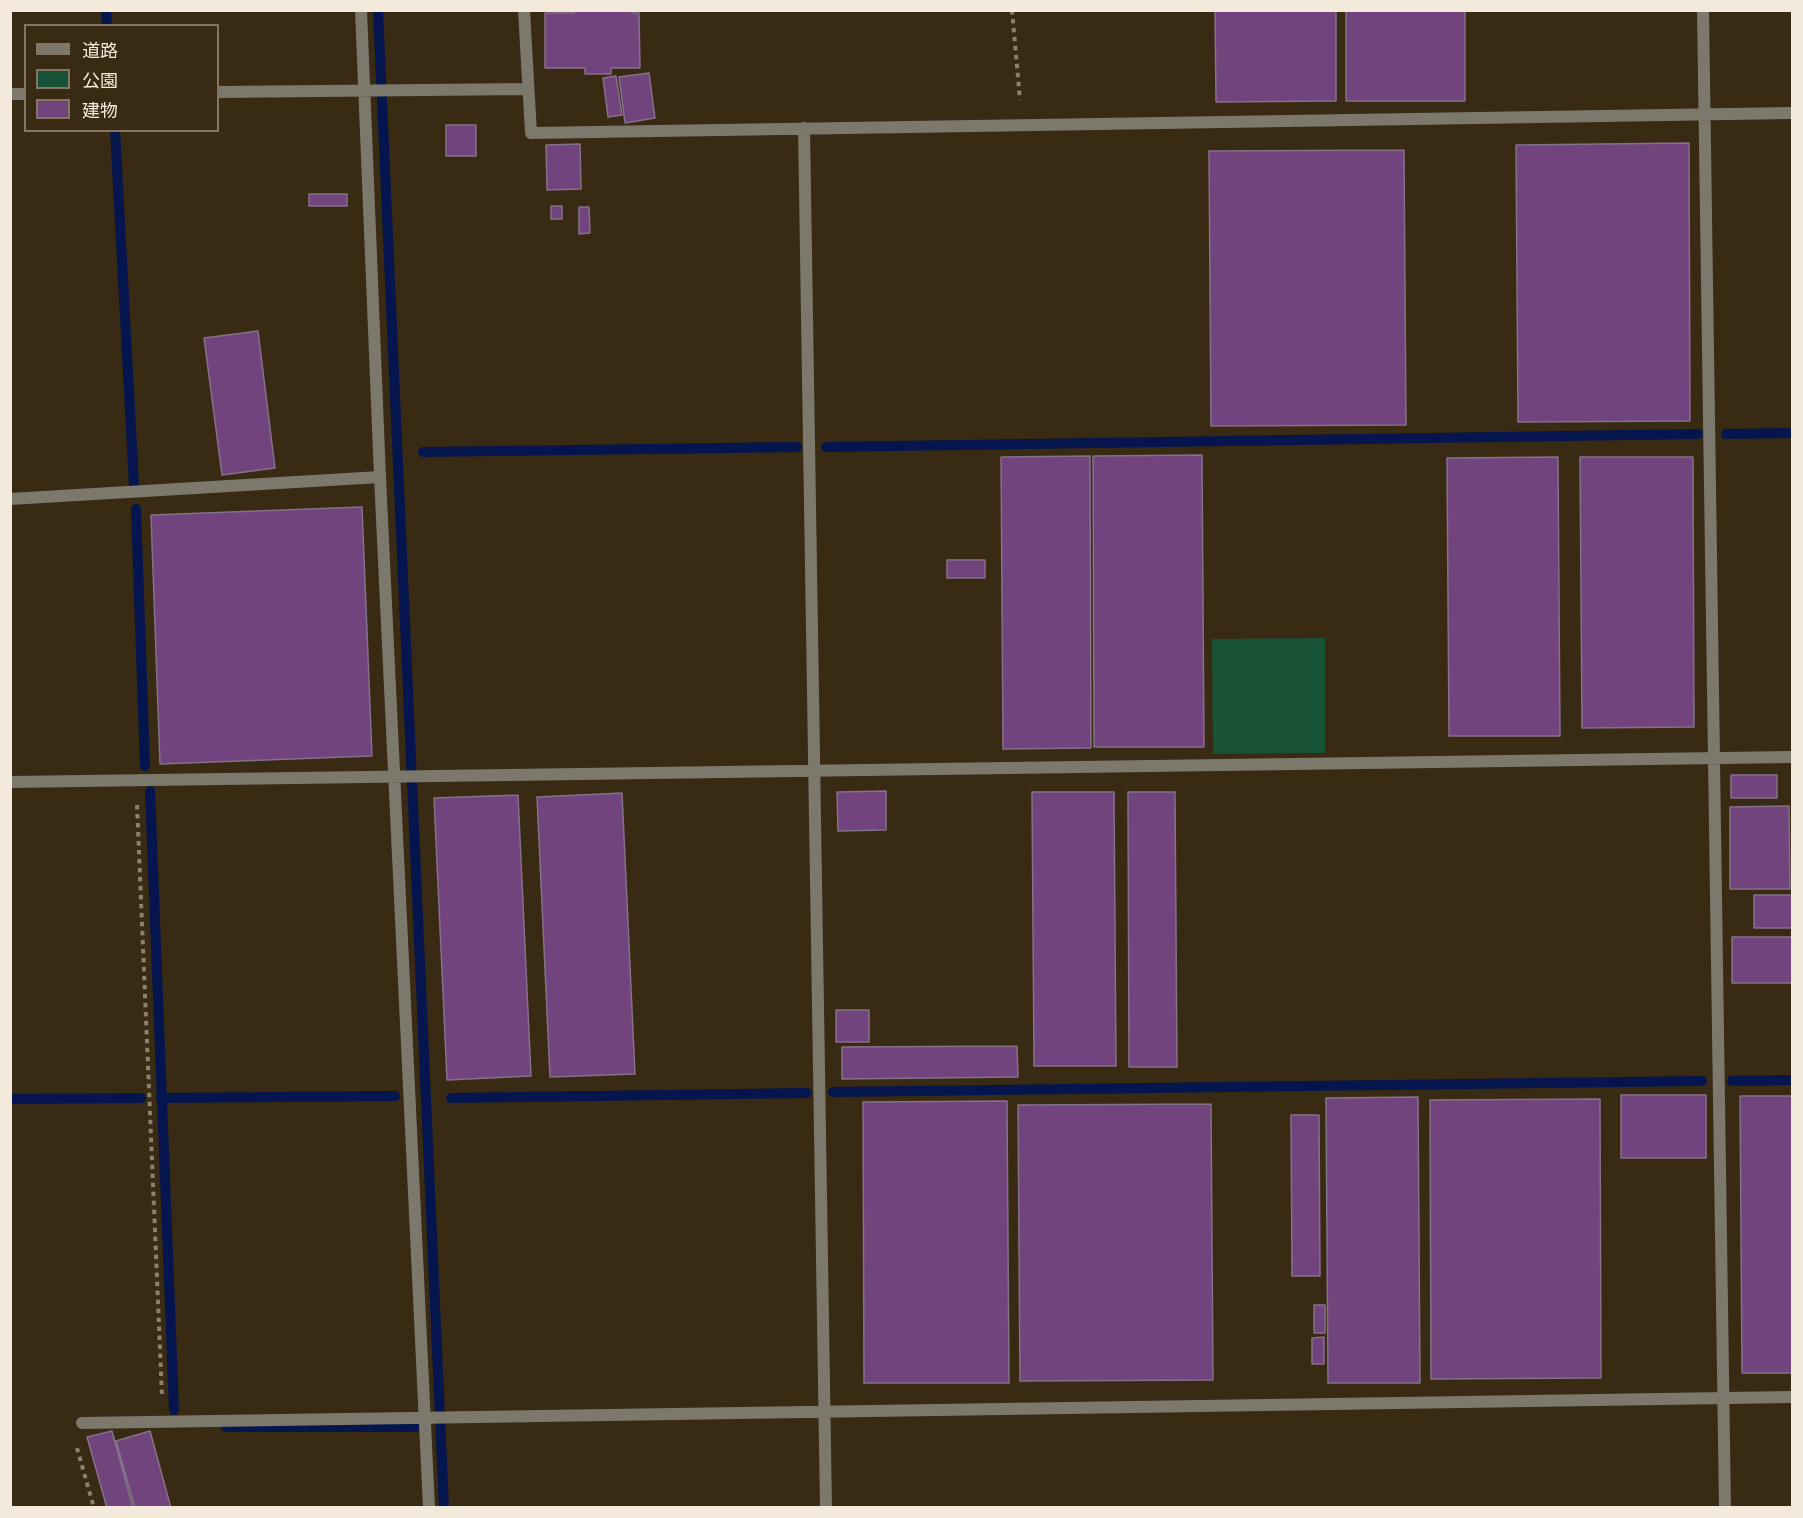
<!DOCTYPE html>
<meta charset="utf-8">
<style>
body{margin:0}
#map{position:relative;width:1803px;height:1518px;overflow:hidden;background:#382a13;font-family:"Sofia Sans Condensed","Noto Sans JP",sans-serif}
canvas{display:block}
.frame{position:absolute;inset:0;border:12px solid #f3eadc;pointer-events:none}
.legend{position:absolute;left:24px;top:24px;width:195px;height:108px;box-sizing:border-box;background:#382a13;border:2px solid #837763;margin:0;padding:8px 10px;list-style:none;font-size:18px;color:#f3eadc}
.legend li{display:flex;align-items:center;gap:12px;height:30px}
.legend b{width:30px;border:2px solid #837763}
</style>
<div id="map">
<canvas width="1803" height="1518"></canvas>
<div class="frame"></div>
<ul class="legend">
<li><b style="height:8px;background:#7d786c"></b>道路</li>
<li><b style="height:16px;background:#175136"></b>公園</li>
<li><b style="height:16px;background:#72447e"></b>建物</li>
</ul>
</div>
<script>
const g = document.querySelector('canvas').getContext('2d');
g.lineJoin = 'round';
function fill(path, color) {
  g.fillStyle = color;
  g.fill(path, 'evenodd');
}
function poly(rows) {
  const path = new Path2D();
  for (const r of rows) {
    path.moveTo(r[0], r[1]);
    for (let i = 2; i < r.length; i += 2) path.lineTo(r[i], r[i + 1]);
  }
  return path;
}
function trace(path, color, width, dash) {
  g.strokeStyle = color;
  g.lineWidth = width;
  g.lineCap = dash ? 'butt' : 'round';
  g.setLineDash(dash || []);
  g.stroke(path);
}
const green = poly([
 [1325,638,1325,753,1213,754,1212,639]
]);
const stream = poly([
 [106,10,107,26],
 [378,10,444,1508],
 [115,130,134,485],
 [1726,434,1792,433],
 [826,447,1698,434],
 [423,452,797,447],
 [136,509,145,766],
 [150,791,174,1410],
 [1732,1081,1792,1080],
 [833,1092,1702,1081],
 [161,1098,395,1096],
 [451,1098,807,1093],
 [10,1099,141,1098],
 [226,1427,416,1427]
]);
const building = poly([
 [574,10,632,10,632,13,639,13,640,68,611,68,611,74,585,74,585,68,545,68,545,13,574,13,574,10],
 [1215,10,1336,10,1336,101,1216,102,1215,10],
 [1346,10,1465,10,1465,101,1346,101,1346,10],
 [649,73,655,118,625,123,619,77,649,73],
 [616,76,622,115,608,117,603,78,616,76],
 [446,125,476,125,476,156,446,156,446,125],
 [1689,143,1690,421,1518,422,1516,145,1689,143],
 [580,144,581,189,547,190,546,145,580,144],
 [1404,150,1406,425,1211,426,1209,151,1404,150],
 [309,194,347,194,347,206,309,206,309,194],
 [551,206,562,206,562,219,551,219,551,206],
 [579,207,589,207,590,233,579,234,579,207],
 [258,331,275,468,222,475,204,338,258,331],
 [1202,455,1204,747,1094,747,1093,456,1202,455],
 [1090,456,1091,748,1003,749,1001,457,1090,456],
 [1558,457,1560,736,1449,736,1447,458,1558,457],
 [1580,457,1693,457,1694,727,1582,728,1580,457],
 [362,507,372,756,160,764,151,515,362,507],
 [947,560,985,560,985,578,947,578,947,560],
 [1731,775,1777,775,1777,798,1731,798,1731,775],
 [886,791,886,830,838,831,837,792,886,791],
 [1032,792,1114,792,1116,1066,1034,1066,1032,792],
 [1128,792,1175,792,1177,1067,1129,1067,1128,792],
 [622,793,635,1074,550,1077,537,797,622,793],
 [518,795,531,1076,447,1080,434,798,518,795],
 [1789,806,1790,889,1730,889,1730,807,1789,806],
 [1754,895,1792,895,1792,928,1754,928,1754,895],
 [1732,937,1792,937,1792,983,1732,983,1732,937],
 [836,1010,869,1010,869,1042,836,1042,836,1010],
 [1017,1046,1018,1077,842,1079,842,1047,1017,1046],
 [1621,1095,1706,1095,1706,1158,1621,1158,1621,1095],
 [1740,1096,1792,1096,1792,1373,1742,1373,1740,1096],
 [1418,1097,1420,1383,1328,1383,1326,1098,1418,1097],
 [1600,1099,1601,1378,1431,1379,1430,1100,1600,1099],
 [1007,1101,1009,1383,864,1383,863,1102,1007,1101],
 [1211,1104,1213,1380,1020,1381,1018,1105,1211,1104],
 [1291,1115,1319,1115,1320,1276,1292,1276,1291,1115],
 [1314,1305,1325,1305,1325,1333,1314,1333,1314,1305],
 [1324,1337,1324,1364,1312,1364,1312,1338,1324,1337],
 [112,1431,133,1508,107,1508,87,1437,112,1431],
 [150,1431,171,1508,135,1508,116,1441,150,1431]
]);
const path = poly([
 [1012,10,1020,100],
 [137,805,162,1397],
 [77,1448,94,1508]
]);
const minor = poly([
 [361,10,380,477,429,1508],
 [524,10,531,133,1792,113],
 [1703,10,1725,1508],
 [218,92,527,89],
 [10,94,26,94],
 [804,128,826,1508],
 [10,499,380,477],
 [10,782,1792,757],
 [82,1423,1792,1397]
]);
fill(green, '#175136');
trace(stream, '#04164d', 10);
fill(building, '#72447e');
trace(building, '#847289', 1.5);
trace(path, '#8d816e', 4, [4.5, 4.5]);
trace(minor, '#7d786c', 12);
</script>
